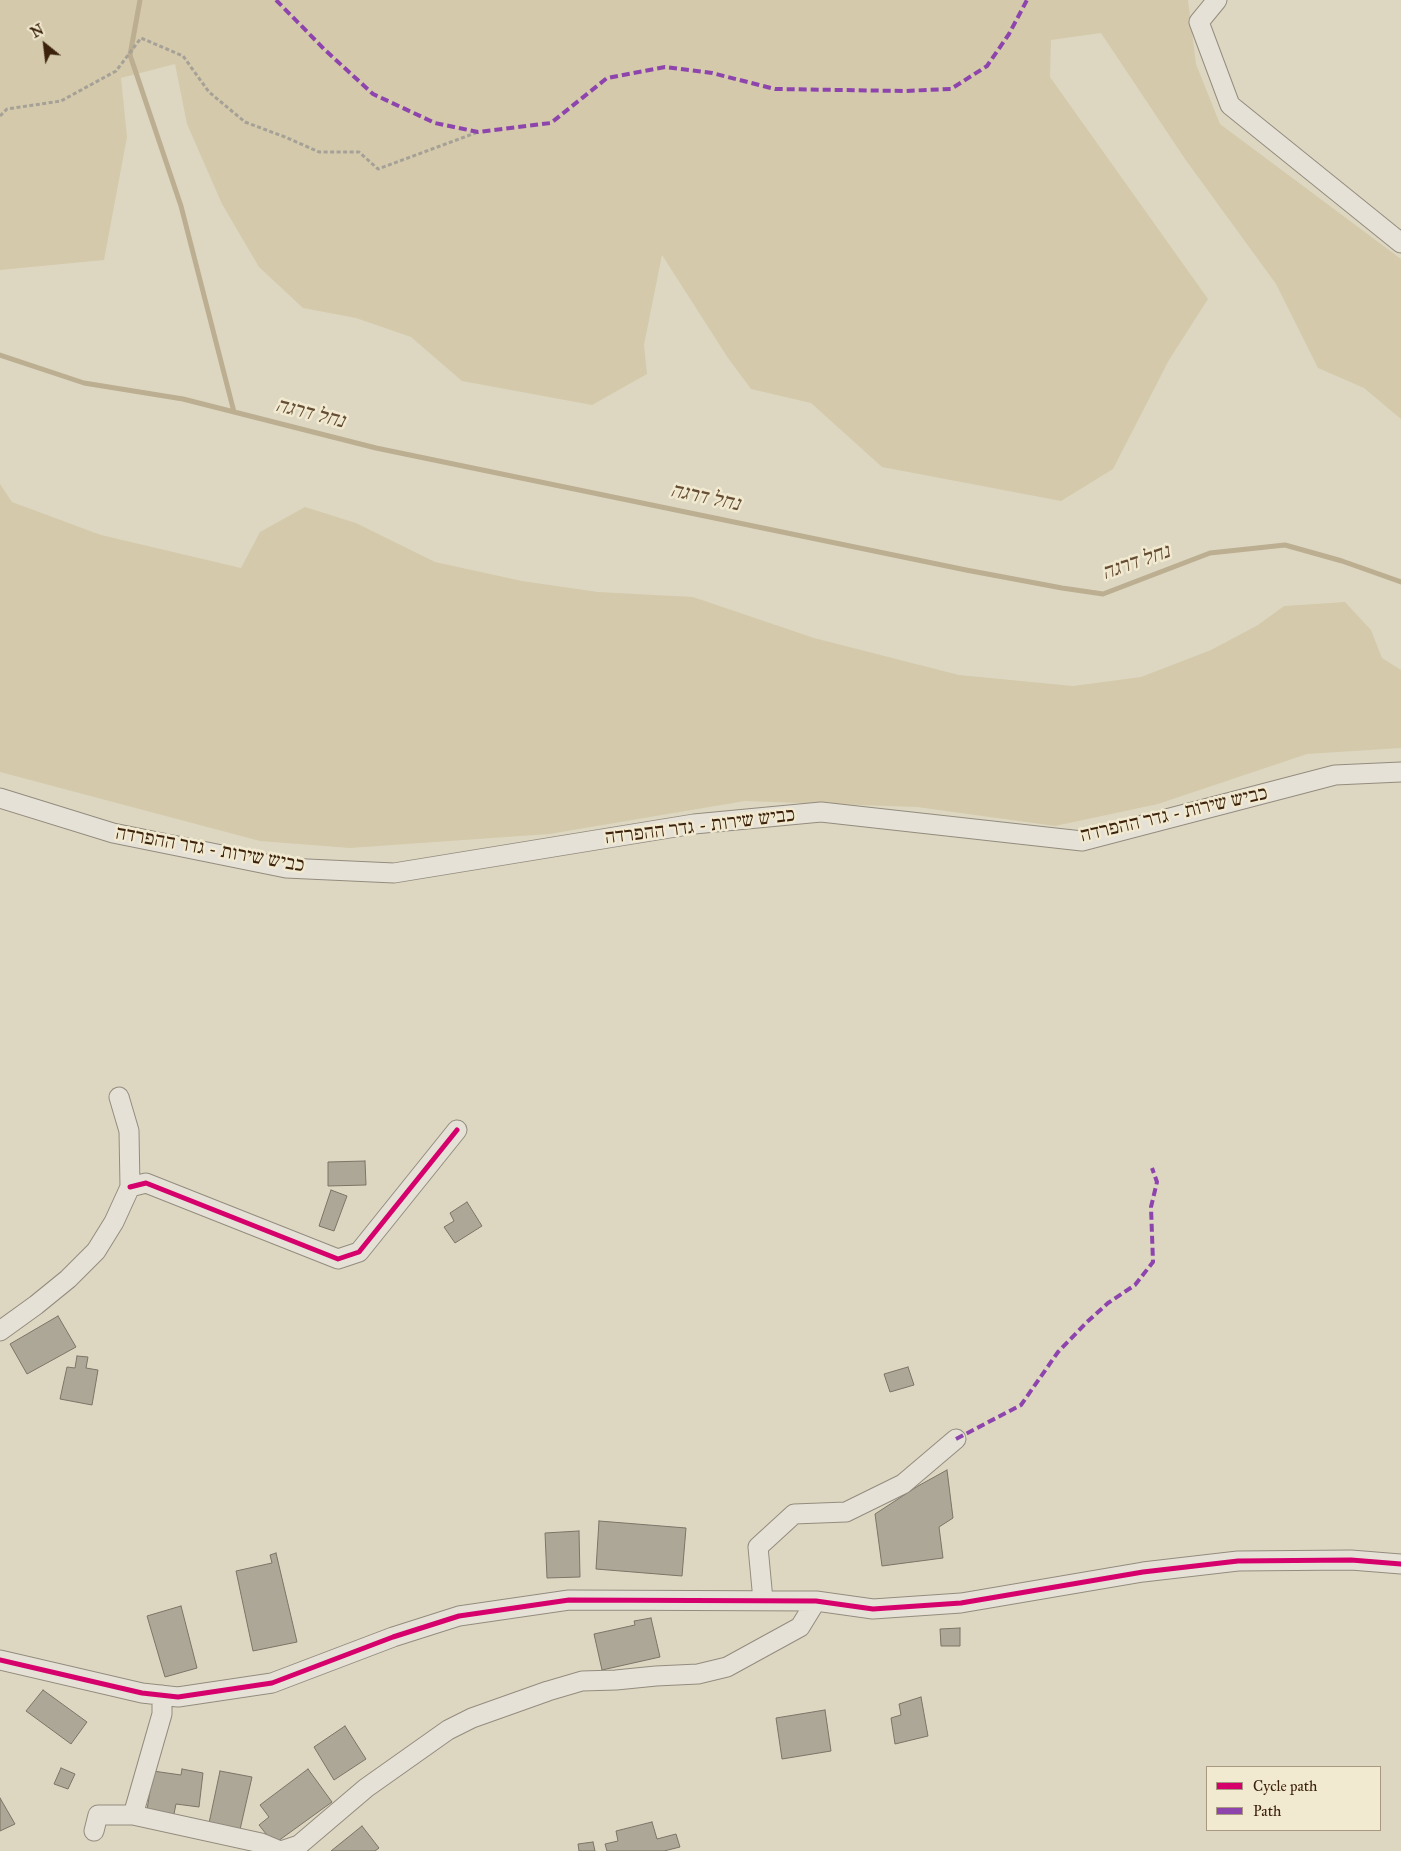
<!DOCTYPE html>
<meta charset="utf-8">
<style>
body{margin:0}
#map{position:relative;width:1401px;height:1851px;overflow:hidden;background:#ddd7c2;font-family:"IM FELL Great Primer",serif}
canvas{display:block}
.legend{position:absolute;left:1206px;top:1766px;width:175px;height:65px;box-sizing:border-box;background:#f1e9d0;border:1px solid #a99982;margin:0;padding:6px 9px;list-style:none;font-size:15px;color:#3c220c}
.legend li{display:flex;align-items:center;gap:10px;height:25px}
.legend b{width:25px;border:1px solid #a99982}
.north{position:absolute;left:20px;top:20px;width:50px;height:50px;-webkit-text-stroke:4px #f1e9d0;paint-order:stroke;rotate:331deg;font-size:14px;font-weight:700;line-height:20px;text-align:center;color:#3c220c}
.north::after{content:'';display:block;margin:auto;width:18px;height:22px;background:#3c220c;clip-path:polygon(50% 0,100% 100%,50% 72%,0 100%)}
</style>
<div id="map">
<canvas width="1401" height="1851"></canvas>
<ul class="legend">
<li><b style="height:6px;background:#d6006c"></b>Cycle path</li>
<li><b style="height:6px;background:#8e44ad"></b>Path</li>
</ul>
<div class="north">N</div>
</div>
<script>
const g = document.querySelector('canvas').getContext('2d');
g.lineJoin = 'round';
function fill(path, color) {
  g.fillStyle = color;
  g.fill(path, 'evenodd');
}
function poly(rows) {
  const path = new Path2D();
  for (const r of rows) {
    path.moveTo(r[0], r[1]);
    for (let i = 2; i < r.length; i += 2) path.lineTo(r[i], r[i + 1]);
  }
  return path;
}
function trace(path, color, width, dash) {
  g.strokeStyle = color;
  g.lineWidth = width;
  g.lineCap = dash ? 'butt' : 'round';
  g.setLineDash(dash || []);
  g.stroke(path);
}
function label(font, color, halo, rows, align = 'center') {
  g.font = font + ' "IM FELL Great Primer","Frank Ruhl Libre",serif';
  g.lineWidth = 5;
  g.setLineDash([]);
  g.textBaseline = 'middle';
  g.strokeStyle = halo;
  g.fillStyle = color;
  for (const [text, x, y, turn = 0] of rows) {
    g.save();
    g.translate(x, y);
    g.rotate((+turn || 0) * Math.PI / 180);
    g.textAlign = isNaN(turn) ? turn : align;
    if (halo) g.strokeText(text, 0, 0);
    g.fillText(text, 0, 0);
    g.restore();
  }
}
const green = poly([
 [0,0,1188,0,1196,64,1220,124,1401,259,1401,419,1364,388,1318,368,1276,284,1185,159,1101,33,1051,40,1050,77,1208,299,1169,360,1113,469,1061,501,882,467,811,403,751,389,728,358,662,255,644,345,647,374,592,405,462,381,411,337,356,318,303,308,259,267,222,204,187,124,175,64,121,78,127,137,104,260,0,270],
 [0,484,12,502,101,535,241,568,260,532,305,507,356,523,435,562,522,581,598,592,693,597,814,638,959,675,1073,686,1141,677,1211,650,1258,625,1284,606,1345,602,1371,630,1382,658,1401,670,1401,748,1307,754,1158,804,1055,826,917,807,745,801,549,834,350,848,260,841,0,772]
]);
const stream = poly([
 [140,0,130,55,181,206,234,412],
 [0,355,84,383,183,399,376,448,966,570,1062,588,1103,594,1210,553,1285,545,1342,561,1401,582]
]);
const building = poly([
 [365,1161,366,1185,328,1186,328,1162,365,1161],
 [331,1190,347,1196,334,1231,319,1226,331,1190],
 [467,1202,482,1226,455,1243,444,1227,454,1221,450,1213,467,1202],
 [58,1316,76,1347,27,1374,10,1344,58,1316],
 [77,1356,88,1357,86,1368,98,1370,92,1405,60,1399,67,1367,75,1368,77,1356],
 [908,1367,914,1385,890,1392,884,1374,908,1367],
 [947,1470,953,1518,939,1527,943,1558,882,1566,875,1514,918,1486,947,1470],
 [599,1521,686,1528,682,1576,596,1569,599,1521],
 [579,1531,580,1577,547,1578,545,1533,579,1531],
 [276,1553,297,1642,253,1651,236,1571,272,1563,270,1555,276,1553],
 [181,1606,197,1668,165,1677,147,1616,181,1606],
 [651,1618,660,1657,602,1670,594,1634,635,1625,634,1621,651,1618],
 [960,1628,960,1646,941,1646,940,1629,960,1628],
 [43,1690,87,1722,71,1744,26,1711,43,1690],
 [921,1697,928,1736,895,1744,891,1718,901,1715,899,1704,921,1697],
 [825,1710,831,1751,782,1759,776,1718,825,1710],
 [345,1726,366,1759,334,1780,314,1747,345,1726],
 [61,1768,75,1774,68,1789,54,1784,61,1768],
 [182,1769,203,1773,199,1807,176,1804,174,1814,147,1810,153,1771,181,1775,182,1769],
 [308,1769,332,1802,274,1844,259,1825,269,1817,260,1805,308,1769],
 [220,1771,252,1777,239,1834,208,1828,220,1771],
 [0,1798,15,1824,0,1831,0,1798],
 [652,1822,657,1839,676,1834,680,1847,664,1851,607,1851,605,1844,618,1841,616,1831,652,1822],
 [362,1826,379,1848,375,1851,331,1851,362,1826],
 [593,1842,595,1851,579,1851,578,1844,593,1842]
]);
const path = poly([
 [0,116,7,109,61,101,116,71,141,38,183,56,209,92,245,122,285,137,319,152,359,152,378,169,478,132]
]);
const minor = poly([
 [1217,0,1199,22,1230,105,1401,243],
 [0,798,113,833,286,868,394,873,694,824,821,812,1082,841,1335,775,1401,772],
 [130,1187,146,1183,338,1259,359,1252,457,1130],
 [0,1331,36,1305,68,1279,96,1251,114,1222,130,1187,129,1131,119,1097],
 [763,1600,758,1547,794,1514,846,1512,903,1484,956,1439],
 [0,1660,142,1693,178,1697,272,1683,393,1637,459,1616,569,1600,816,1601,873,1609,961,1603,1143,1572,1238,1561,1351,1560,1401,1564],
 [133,1815,162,1714,162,1695],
 [94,1831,98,1815,133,1815,261,1843,280,1851],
 [281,1851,299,1845,366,1788,448,1730,472,1718,548,1691,582,1681,616,1680,656,1676,698,1674,727,1667,800,1627,816,1601]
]);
const quiet = poly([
 [276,0,325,50,373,94,435,123,478,132,551,123,607,78,665,67,712,73,775,89,904,91,951,89,987,66,1009,34,1027,0],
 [956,1439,1021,1405,1058,1352,1087,1322,1108,1303,1135,1285,1153,1262,1151,1207,1157,1182,1152,1168]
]);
const cycleway = poly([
 [130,1187,146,1183,338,1259,359,1252,457,1130],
 [0,1660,142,1693,178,1697,272,1683,393,1637,459,1616,569,1600,816,1601,873,1609,961,1603,1143,1572,1238,1561,1351,1560,1401,1564]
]);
const streetNames = [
 ["כביש שירות - גדר ההפרדה",1174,815,-13],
 ["כביש שירות - גדר ההפרדה",700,827,-7],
 ["כביש שירות - גדר ההפרדה",210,850,10]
];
const waterNames = [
 ["נחל דרגה",310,414,14],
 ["נחל דרגה",705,498,12],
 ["נחל דרגה",1136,563,-19]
];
fill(green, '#d4c9ab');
trace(stream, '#bcae91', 5);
fill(building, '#ada797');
trace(building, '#7c7467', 1);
trace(minor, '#938c7e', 21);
trace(path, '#a6a197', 3, [4, 2.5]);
trace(minor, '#e5e1d7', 19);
trace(quiet, '#8e44ad', 4, [8, 4]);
trace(cycleway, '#d6006c', 5);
label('20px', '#3c220c', '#f1e9d0', streetNames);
label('italic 21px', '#644d33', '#f1e9d0', waterNames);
</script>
